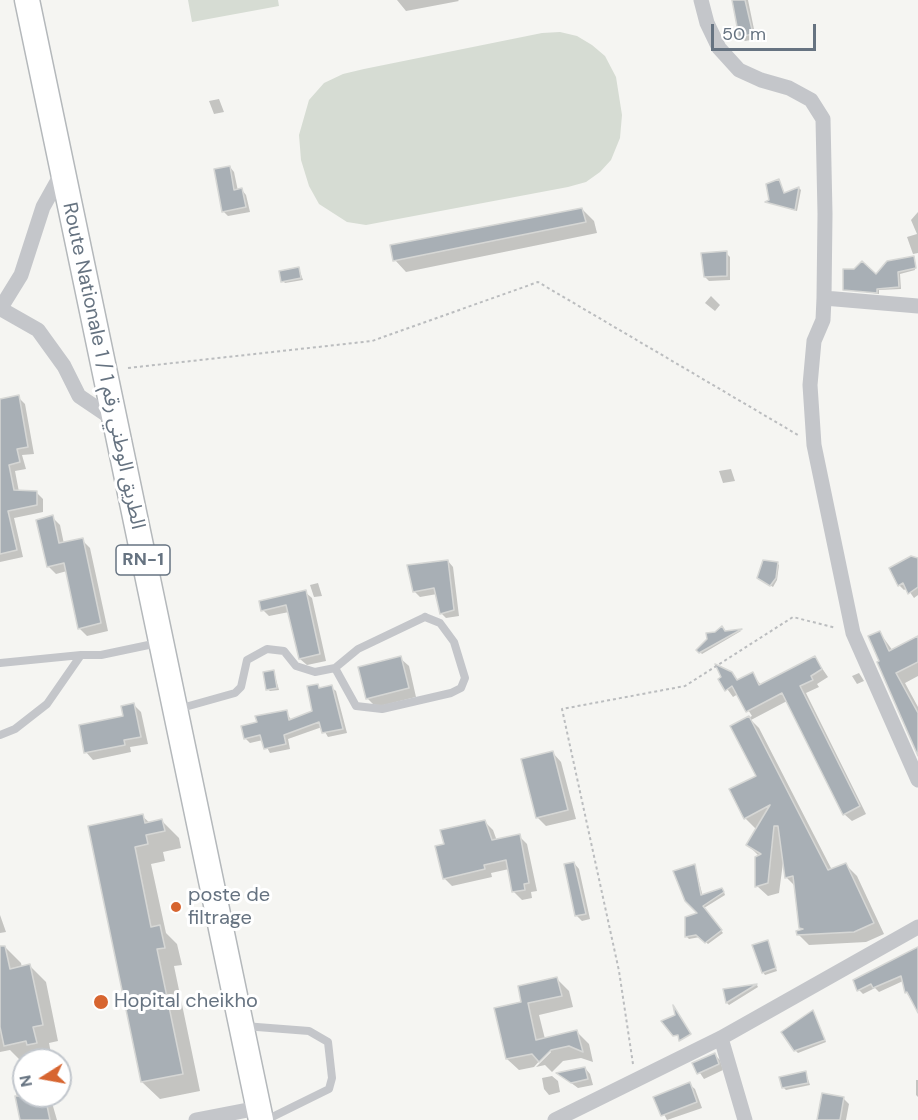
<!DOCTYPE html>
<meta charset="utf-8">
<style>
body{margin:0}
#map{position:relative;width:918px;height:1120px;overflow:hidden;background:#f5f5f2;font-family:"DM Sans",sans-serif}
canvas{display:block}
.north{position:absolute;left:12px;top:1048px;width:60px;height:60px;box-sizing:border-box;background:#fff;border:2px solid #c2c7cd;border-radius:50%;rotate:259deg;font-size:16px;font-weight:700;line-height:24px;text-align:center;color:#667381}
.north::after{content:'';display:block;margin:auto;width:21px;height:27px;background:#d76530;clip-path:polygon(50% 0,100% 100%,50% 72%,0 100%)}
.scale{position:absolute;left:711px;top:24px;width:105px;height:27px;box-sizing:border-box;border:3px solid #667381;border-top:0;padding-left:8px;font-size:18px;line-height:21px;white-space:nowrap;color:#667381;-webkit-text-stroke:4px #fff;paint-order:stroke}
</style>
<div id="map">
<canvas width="918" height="1120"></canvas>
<div class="north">N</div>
<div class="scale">50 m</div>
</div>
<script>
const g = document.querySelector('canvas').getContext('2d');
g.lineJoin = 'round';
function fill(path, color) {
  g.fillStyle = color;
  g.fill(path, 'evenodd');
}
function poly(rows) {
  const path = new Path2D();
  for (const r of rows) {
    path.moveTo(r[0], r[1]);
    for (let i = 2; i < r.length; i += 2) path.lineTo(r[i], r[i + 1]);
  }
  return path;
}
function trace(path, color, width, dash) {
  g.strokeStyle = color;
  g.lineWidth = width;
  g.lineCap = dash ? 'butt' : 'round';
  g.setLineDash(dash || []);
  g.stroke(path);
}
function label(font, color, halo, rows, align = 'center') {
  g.font = font + ' "DM Sans","Noto Sans Arabic",sans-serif';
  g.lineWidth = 6;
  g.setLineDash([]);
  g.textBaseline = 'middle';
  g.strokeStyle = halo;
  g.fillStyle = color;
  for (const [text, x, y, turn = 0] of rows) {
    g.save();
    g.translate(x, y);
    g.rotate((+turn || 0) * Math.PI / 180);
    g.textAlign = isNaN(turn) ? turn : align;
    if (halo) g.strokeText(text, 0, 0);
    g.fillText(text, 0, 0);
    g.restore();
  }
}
const green = poly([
 [188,0,278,0,279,6,192,22],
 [560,32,577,36,592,45,605,56,616,77,622,115,620,138,611,160,600,172,586,182,568,187,366,225,347,222,319,204,309,186,301,160,299,135,309,100,324,83,343,74,364,69,542,33]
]);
const shadow = poly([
 [397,0,458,0,459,1,406,11],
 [733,0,748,0,756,39,745,41,740,36],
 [219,99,224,112,214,114,209,101],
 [230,167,234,172,238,191,242,190,246,195,250,212,228,216,223,211],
 [778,180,785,195,799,188,801,190,797,211,768,202],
 [582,209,594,221,597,233,406,272,395,260],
 [918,212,918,253,913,254,907,237,917,234,911,220],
 [726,253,730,257,730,280,709,281,705,277],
 [913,258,915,270,900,274,901,289,879,290,879,294,845,289],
 [299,269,303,280,285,283,283,281],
 [711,296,720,305,715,311,705,303],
 [18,397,25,404,34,454,22,455,26,469,15,471,19,492,36,492,43,499,43,512,14,518,23,557,0,562,0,400],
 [731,469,735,481,723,483,719,471],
 [52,517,60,525,64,544,82,540,90,548,108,631,87,636,79,628,67,571,56,574,48,566],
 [918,560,918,595,914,598,907,588,904,590,899,585],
 [448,561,453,567,459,616,446,618,441,613,437,594,420,597,414,591],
 [777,563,779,565,777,580,773,587,762,580],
 [318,583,322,596,314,597,310,585],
 [305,592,312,598,326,661,307,665,300,659,289,612,269,616,263,610],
 [741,631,702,654,698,650,725,632],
 [880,633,893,651,918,638,918,676,905,683,918,707,918,752,881,661],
 [400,658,409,666,416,697,376,707,367,698],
 [815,658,828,677,817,684,819,687,806,693,866,814,852,821,844,814,787,701,751,720,759,728,832,870,846,865,857,876,884,934,866,942,809,945,798,934,803,930,800,928,796,887,787,878,784,855,779,893,768,896,757,886,760,857,748,845,757,830,745,818,758,777,732,726,752,716,738,694,733,697,720,679,731,673,739,681,752,674,762,686],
 [274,672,279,690,270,691,267,689],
 [859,673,864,681,857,684,852,676],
 [317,686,320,689,331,687,336,691,347,733,328,737,322,727,288,739,290,749,270,753,263,740,250,743,245,738,259,723,257,717,286,712,292,721,314,712],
 [134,705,141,712,148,744,130,747,131,752,93,760,86,752,125,717],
 [553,753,561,762,576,819,546,826,537,817],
 [142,816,150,823,162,821,179,838,181,848,163,852,165,861,151,864,166,933,177,944,182,965,174,966,200,1091,160,1099,142,1082,90,827],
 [484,821,493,830,497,841,519,836,527,844,537,891,531,892,532,898,522,900,514,892,509,869,491,873,492,877,452,886,444,878,446,846],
 [574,863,579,869,590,919,582,921,576,915],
 [695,866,703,897,724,892,725,895,704,908,723,933,708,944,700,937,689,939,687,937,699,914],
 [0,915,6,932,0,933],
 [767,942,777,971,765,975,763,972],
 [5,947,21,963,22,968,30,966,46,982,58,1041,49,1043,52,1059,44,1060,41,1057,22,1062,10,1050,0,1052,0,948],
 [918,948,918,1010,906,992,903,981,879,992,875,988,863,994,859,990],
 [557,979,569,991,573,1007,539,1015,545,1039,577,1032,589,1044,593,1062,581,1058,563,1061,552,1072,545,1065,536,1067,551,1052,549,1050,534,1067,519,1070,507,1059,523,1003],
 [757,985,758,987,729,1005,727,1003,725,990],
 [813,1012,826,1042,798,1053,795,1050],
 [715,1055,720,1060,723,1070,704,1079,694,1064],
 [585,1068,590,1074,593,1085,578,1088,559,1074],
 [806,1073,810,1085,786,1090,783,1087],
 [552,1076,558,1081,560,1092,549,1095,544,1089,542,1078],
 [916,1080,918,1080,918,1097,916,1095],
 [689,1084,695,1089,702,1108,667,1120,655,1097],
 [24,1086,24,1096,50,1096,57,1120,22,1120,15,1088],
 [844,1099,849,1104,846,1120,818,1120]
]);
const building = poly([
 [732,0,745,0,753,34,739,37,732,0],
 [230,166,234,190,242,188,246,207,222,212,214,169,230,166],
 [779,179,784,193,799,187,795,210,765,202,769,200,766,184,779,179],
 [582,208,586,222,393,261,390,245,582,208],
 [727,251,727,276,704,277,701,253,727,251],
 [914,256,916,268,898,272,899,287,877,289,877,293,843,290,843,269,854,269,862,261,876,274,887,261,914,256],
 [299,267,301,278,281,282,279,271,299,267],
 [19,395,28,447,17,449,20,462,9,465,14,490,37,491,37,505,8,511,17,550,0,554,0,399,19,395],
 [53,515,59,543,83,538,101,623,78,629,64,563,47,567,36,520,53,515],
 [911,556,918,558,918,587,908,594,903,583,898,586,889,568,911,556],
 [448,560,454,610,440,614,434,588,413,592,407,565,448,560],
 [763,560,778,562,776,578,770,586,757,578,763,560],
 [306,590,320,654,299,659,286,605,261,611,259,601,306,590],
 [722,626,725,631,742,629,699,653,696,650,707,639,706,633,715,632,722,626],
 [880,631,889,651,918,636,918,662,896,673,918,713,918,756,877,662,879,661,868,636,880,631],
 [401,656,409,688,366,699,358,667,401,656],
 [815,656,822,669,811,676,813,680,800,686,860,806,843,815,782,693,746,712,732,686,725,691,718,679,721,677,715,664,732,672,737,680,753,672,759,685,815,656],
 [274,670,277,688,266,690,263,672,274,670],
 [318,684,319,688,332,685,343,729,322,733,319,722,284,735,286,744,264,749,260,735,244,739,241,726,257,722,255,716,287,710,289,720,312,711,307,686,318,684],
 [134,703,141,737,124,740,125,745,84,753,79,725,123,716,121,706,134,703],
 [749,716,828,870,846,863,874,923,854,932,797,935,796,931,803,929,799,928,793,876,785,878,778,826,774,826,768,883,755,887,755,857,761,854,746,845,770,805,744,819,729,789,756,776,730,726,749,716],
 [553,751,568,810,536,818,521,759,553,751],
 [143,814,145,823,162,819,165,831,146,835,148,844,135,847,151,927,160,925,165,948,157,949,183,1074,141,1082,88,826,143,814],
 [485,820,492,840,520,834,529,883,524,884,525,890,512,892,506,860,484,865,485,869,443,879,435,846,444,844,440,830,485,820],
 [574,862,586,914,575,916,564,864,574,862],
 [695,864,701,895,722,888,724,892,703,906,722,930,705,943,696,935,685,937,685,917,697,913,685,901,673,871,695,864],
 [768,940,776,968,762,973,752,945,768,940],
 [0,946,5,946,10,969,30,964,43,1025,33,1027,37,1043,27,1045,26,1041,4,1046,0,1027,0,946],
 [918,947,918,1013,907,992,905,993,901,976,873,988,871,984,857,991,853,980,918,947],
 [557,977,562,996,528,1003,536,1040,577,1030,583,1052,569,1046,551,1050,539,1062,532,1054,506,1059,494,1008,521,1002,518,986,557,977],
 [757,984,726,1003,723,989,757,984],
 [673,1005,691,1034,679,1041,678,1035,673,1036,661,1021,675,1015,673,1005],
 [813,1010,825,1040,794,1051,781,1032,813,1010],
 [715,1053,719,1064,697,1074,692,1063,715,1053],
 [585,1067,588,1079,571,1083,556,1073,585,1067],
 [806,1071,808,1083,782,1088,779,1077,806,1071],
 [690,1082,697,1102,661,1116,653,1097,690,1082],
 [822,1093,844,1097,840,1120,817,1120,822,1093],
 [15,1096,45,1096,50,1120,20,1120,15,1096]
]);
const path = poly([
 [128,368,372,341,538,282,798,435],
 [633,1064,619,971,562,709,685,686,793,617,836,628]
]);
const lane = poly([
 [425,617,440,623,454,642,465,678,461,688,451,693,382,709,356,706,335,668,358,649,425,617],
 [0,663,81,655],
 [178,709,235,693,241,687,247,660,267,649,284,651,296,666,315,672,335,668],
 [0,735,15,729,47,704,81,655,101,655,158,643],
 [244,1026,309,1031,328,1042,332,1078,329,1089,266,1120]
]);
const street = poly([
 [701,0,707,23,719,48,739,70,761,80,789,88,811,100,823,119,825,214,824,298,823,320,814,341,810,385,814,445,853,633,918,780],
 [824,298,918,306],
 [0,309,21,275,43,207,62,173],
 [1,309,38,330,64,366,79,396,113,419],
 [721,1038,745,1120],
 [196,1120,258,1108],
 [555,1120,721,1038,918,927]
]);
const primary = poly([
 [27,0,261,1120]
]);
const markers = [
 [176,907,6,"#d76530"],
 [101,1002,8,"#d76530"]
];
const shields = [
 [143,560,54]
];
const shieldNames = [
 ["RN-1",143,560]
];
const streetNames = [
 ["Route Nationale 1 / الطريق الوطني رقم 1",103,366,78]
];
const poiNames = [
 ["poste de",188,896],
 ["filtrage",188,919],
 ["Hopital cheikho",114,1002]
];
fill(green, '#d6dcd3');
fill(shadow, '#0003');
fill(building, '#a8afb5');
trace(building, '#d6d7d5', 1.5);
trace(primary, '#b4b8bb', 27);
trace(path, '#bbbdbf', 2, [3, 3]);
trace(lane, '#c4c6ca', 8);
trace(street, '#c4c6ca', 15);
trace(primary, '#fff', 24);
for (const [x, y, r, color] of markers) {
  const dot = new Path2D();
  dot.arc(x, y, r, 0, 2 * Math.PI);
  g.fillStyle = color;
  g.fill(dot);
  trace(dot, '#fff', 2);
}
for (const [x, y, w] of shields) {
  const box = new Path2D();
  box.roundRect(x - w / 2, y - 15, w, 30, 4.5);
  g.fillStyle = '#fff';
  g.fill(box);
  trace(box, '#667381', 1.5);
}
label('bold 18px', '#667381', null, shieldNames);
label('20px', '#667381', '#fff', streetNames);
label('20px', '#667381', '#fff', poiNames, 'left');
</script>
